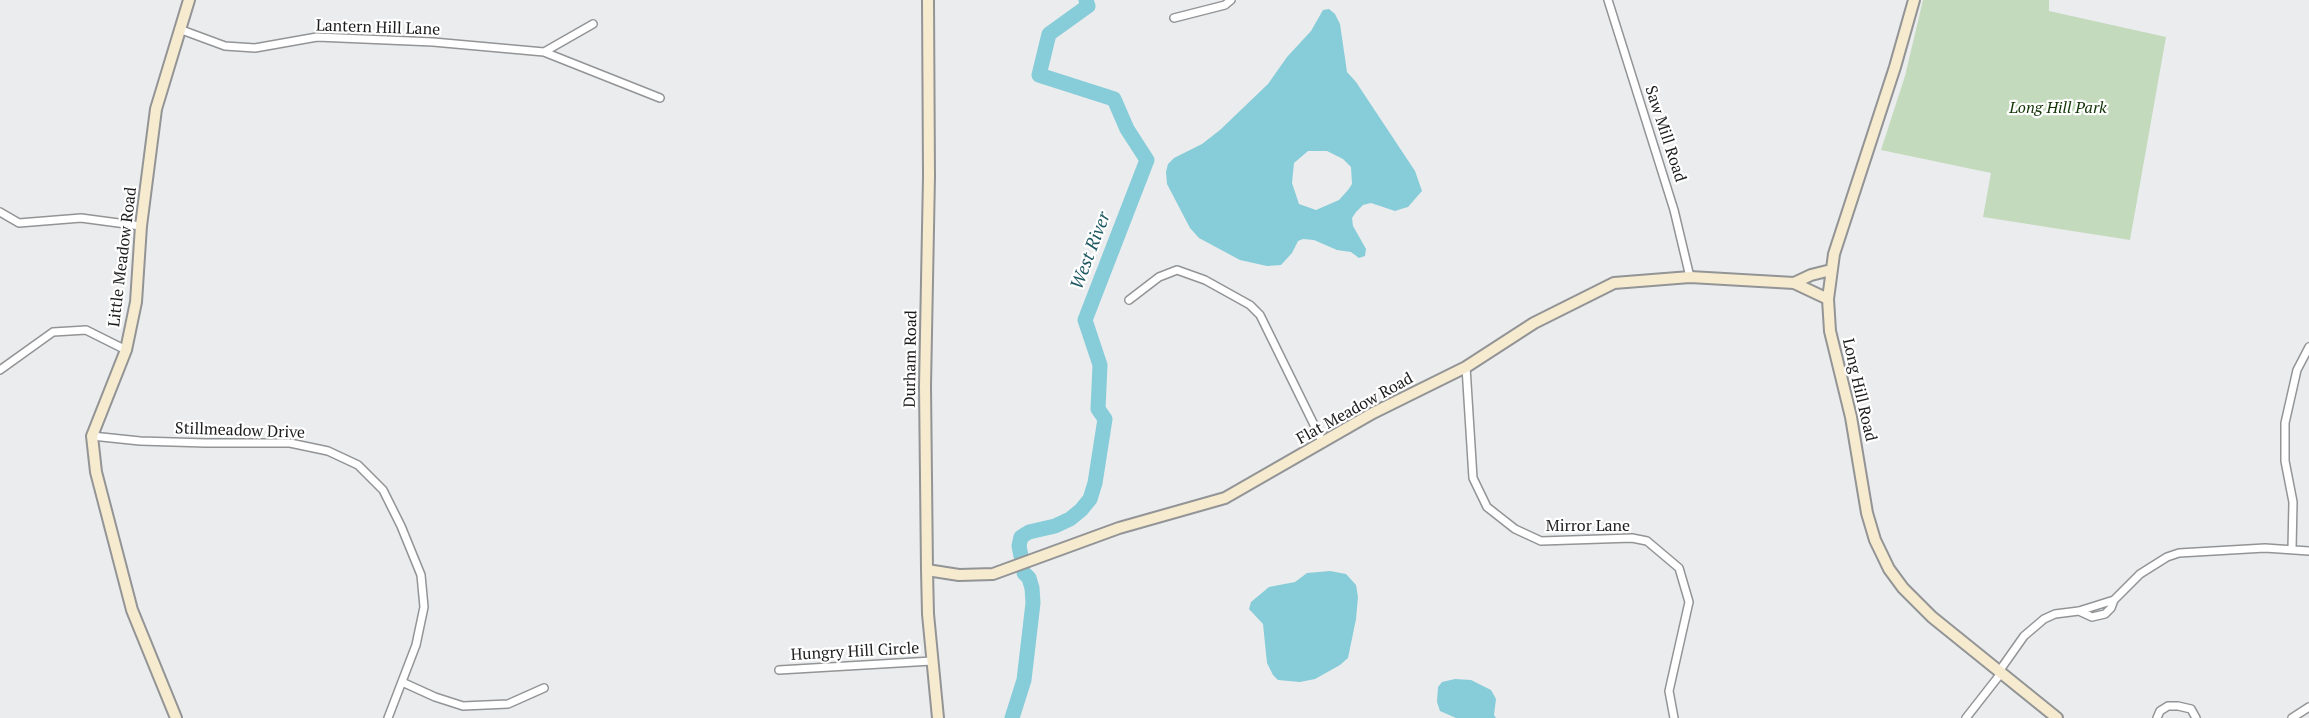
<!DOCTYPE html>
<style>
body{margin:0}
canvas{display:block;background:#eaeced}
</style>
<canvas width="2309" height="718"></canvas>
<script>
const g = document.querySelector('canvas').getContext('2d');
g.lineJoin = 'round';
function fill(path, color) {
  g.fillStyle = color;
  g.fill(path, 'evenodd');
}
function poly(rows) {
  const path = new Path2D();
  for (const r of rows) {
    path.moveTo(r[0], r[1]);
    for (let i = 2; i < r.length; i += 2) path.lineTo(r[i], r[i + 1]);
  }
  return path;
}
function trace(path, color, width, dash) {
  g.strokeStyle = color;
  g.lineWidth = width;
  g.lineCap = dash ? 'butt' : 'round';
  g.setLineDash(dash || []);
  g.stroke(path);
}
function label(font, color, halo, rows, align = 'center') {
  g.font = font + ' "PT Serif",serif';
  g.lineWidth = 4.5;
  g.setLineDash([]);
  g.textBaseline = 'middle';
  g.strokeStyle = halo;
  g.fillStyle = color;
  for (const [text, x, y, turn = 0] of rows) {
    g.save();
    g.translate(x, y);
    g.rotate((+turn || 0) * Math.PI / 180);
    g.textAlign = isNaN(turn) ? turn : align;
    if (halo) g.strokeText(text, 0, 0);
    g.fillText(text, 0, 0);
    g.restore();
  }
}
const green = poly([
 [1923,0,2049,0,2049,11,2166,37,2130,240,1983,217,1991,173,1881,150,1905,76]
]);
const water = poly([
 [1329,9,1335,14,1340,24,1347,72,1356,82,1415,171,1422,191,1408,207,1401,209,1395,211,1371,203,1363,205,1356,212,1352,218,1353,226,1366,249,1365,256,1359,258,1351,252,1337,250,1314,240,1303,239,1298,241,1292,253,1281,265,1267,266,1240,260,1199,238,1190,228,1167,184,1166,172,1168,164,1174,158,1202,144,1220,130,1268,84,1287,57,1311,31,1323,10],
 [1308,151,1327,151,1343,159,1351,167,1352,184,1348,190,1339,200,1316,210,1299,204,1292,183,1294,163],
 [1330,571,1346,574,1356,585,1358,597,1356,619,1348,658,1340,665,1315,679,1300,682,1278,680,1273,675,1267,663,1263,624,1249,609,1251,602,1269,587,1295,582,1307,573],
 [1455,679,1471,680,1491,690,1496,699,1494,715,1496,718,1456,718,1440,711,1437,702,1438,687,1442,682]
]);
const river = poly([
 [1021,556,1019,546,1021,537,1029,532,1055,526,1070,519,1081,510,1090,499,1095,483,1105,419,1098,409,1100,365,1085,320,1147,160,1127,129,1114,99,1039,75,1049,34,1088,6,1086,0],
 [1012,718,1024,680,1033,603,1032,588,1029,578,1024,573]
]);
const street = poly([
 [1608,0,1674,210,1690,277],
 [1174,18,1225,5,1231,0],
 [179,29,225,46,255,48,317,37,433,42,544,52,593,24],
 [544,52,660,98],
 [0,212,19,223,81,218,141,226],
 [1129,300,1159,277,1177,270,1205,280,1250,305,1260,315,1323,443],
 [1466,367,1473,478,1487,507,1515,529,1541,541,1632,538,1647,541,1679,568,1689,602,1669,691,1674,718],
 [0,370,53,332,86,330,126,350],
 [92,436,140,441,206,443,290,443,328,451,358,465,383,490,401,526,421,575,424,607,416,645,388,718],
 [2292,549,2293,502,2285,461,2285,423,2297,370,2309,347],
 [2079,611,2092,617,2105,614,2111,608,2114,600,2140,574,2167,557,2179,553,2265,548,2309,551],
 [779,670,932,661],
 [2000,670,2024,636,2044,619,2055,614,2079,611,2114,600],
 [402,682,435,697,463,706,508,704,544,688],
 [1966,718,2002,672],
 [2157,718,2160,711,2168,706,2178,706,2191,709,2196,718],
 [2292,718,2309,707]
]);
const secondary = poly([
 [928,0,929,176,925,386,927,570,928,614,938,718],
 [1914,0,1895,67,1834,254,1828,299,1830,331,1851,417,1867,513,1875,540,1889,569,1903,588,1932,617,2057,718],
 [1794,283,1811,275,1831,270],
 [927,570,959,575,993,574,1119,528,1225,498,1373,413,1466,367,1534,323,1614,283,1690,277,1794,283,1828,299],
 [176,718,132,610,96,472,92,436,126,350,136,302,141,226,156,109,189,0]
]);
const streetNames = [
 ["Lantern Hill Lane",378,28,2],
 ["Saw Mill Road",1665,134,72],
 ["Little Meadow Road",123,257,-83],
 ["Durham Road",911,359,-89],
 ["Long Hill Road",1859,390,77],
 ["Flat Meadow Road",1355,409,-29],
 ["Stillmeadow Drive",240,431,2],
 ["Mirror Lane",1588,526],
 ["Hungry Hill Circle",855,652,-3]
];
const parkNames = [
 ["Long Hill Park",2058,108]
];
const waterNames = [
 ["West River",1091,251,-69]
];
fill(green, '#c4dabd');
fill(water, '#87ccd9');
trace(river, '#87ccd9', 15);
trace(street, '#939496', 10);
trace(secondary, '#939496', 14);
trace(street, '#fff', 7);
trace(secondary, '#f6eacf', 10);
label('16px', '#1c1c1d', '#fff', streetNames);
label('italic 16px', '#133406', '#fff', parkNames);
label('italic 18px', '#1e5962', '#fff', waterNames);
</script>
